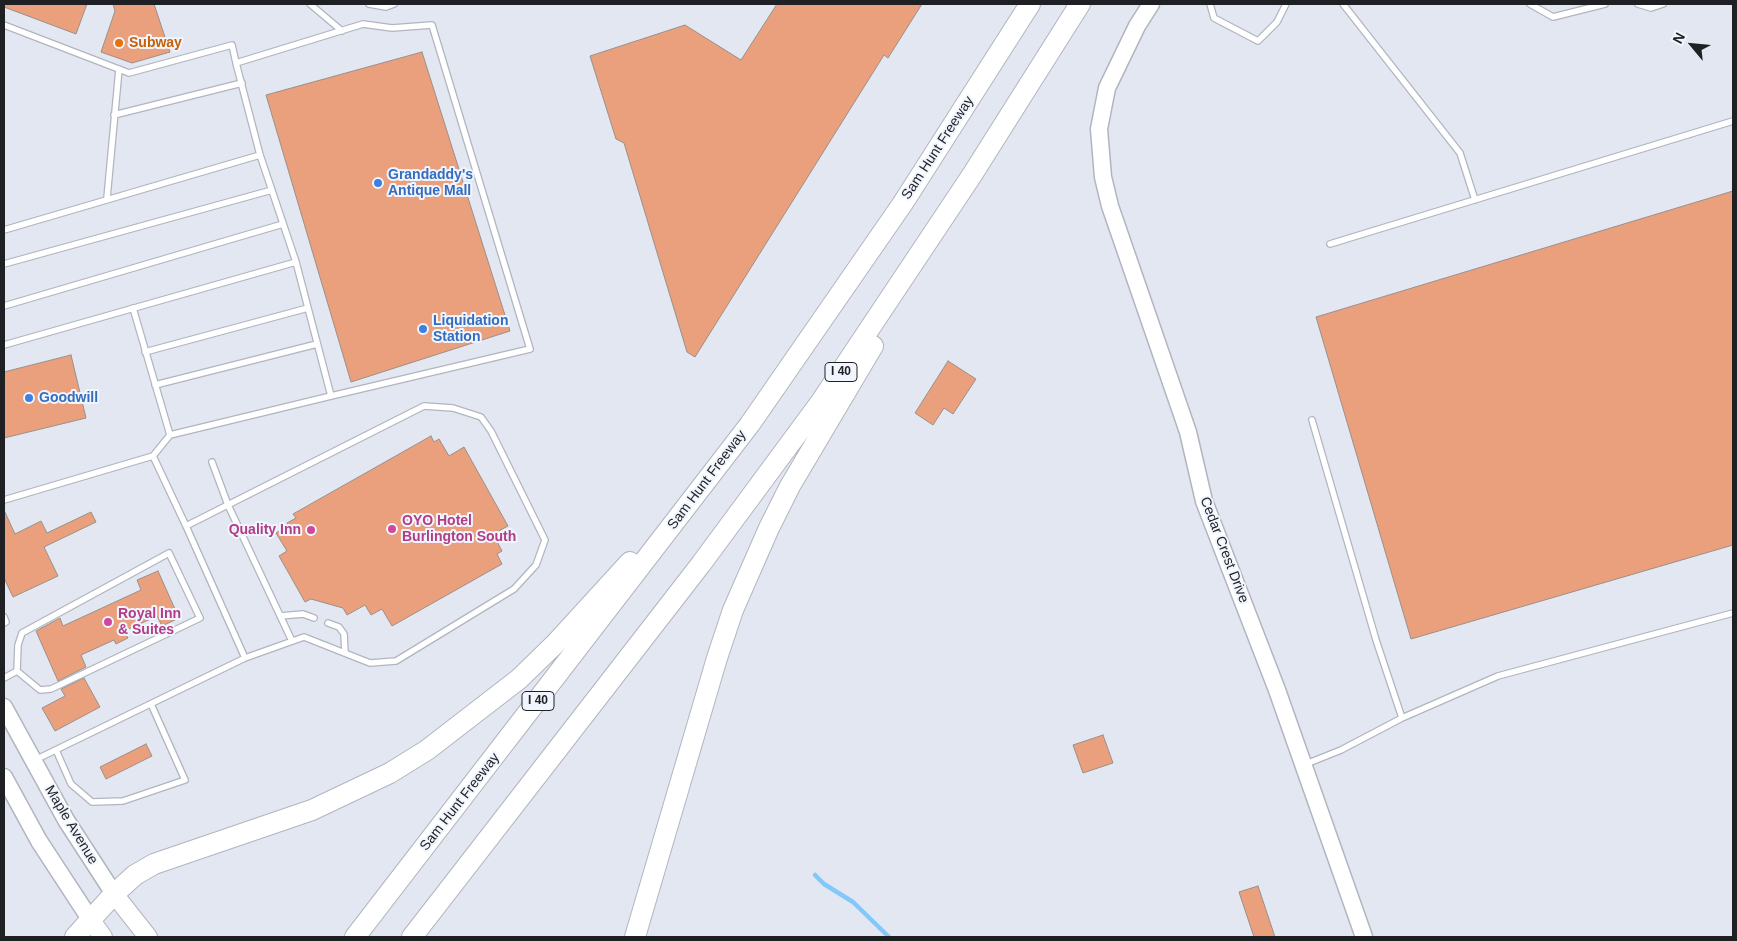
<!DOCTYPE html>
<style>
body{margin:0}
#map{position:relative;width:1737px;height:941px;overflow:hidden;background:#e3e7f2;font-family:Arial,sans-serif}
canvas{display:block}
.frame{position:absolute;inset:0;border:5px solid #1f2024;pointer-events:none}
.north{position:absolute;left:1667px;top:20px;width:50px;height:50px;-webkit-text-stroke:4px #f1f5fd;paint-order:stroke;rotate:298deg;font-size:14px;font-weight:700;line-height:20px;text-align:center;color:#1f2024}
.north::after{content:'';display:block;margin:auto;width:18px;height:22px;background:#1f2024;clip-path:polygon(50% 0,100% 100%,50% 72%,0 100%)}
</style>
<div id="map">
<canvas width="1737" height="941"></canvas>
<div class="frame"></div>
<div class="north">N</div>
</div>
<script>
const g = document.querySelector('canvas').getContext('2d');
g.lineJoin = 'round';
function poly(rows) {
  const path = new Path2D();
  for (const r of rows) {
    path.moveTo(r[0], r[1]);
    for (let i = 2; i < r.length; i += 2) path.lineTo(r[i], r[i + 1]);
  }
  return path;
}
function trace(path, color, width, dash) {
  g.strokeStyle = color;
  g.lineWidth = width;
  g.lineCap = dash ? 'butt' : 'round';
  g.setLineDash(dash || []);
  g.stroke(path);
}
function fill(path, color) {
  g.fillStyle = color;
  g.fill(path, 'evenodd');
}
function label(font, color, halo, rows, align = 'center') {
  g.font = font + ' Arial,sans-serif';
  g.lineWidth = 4;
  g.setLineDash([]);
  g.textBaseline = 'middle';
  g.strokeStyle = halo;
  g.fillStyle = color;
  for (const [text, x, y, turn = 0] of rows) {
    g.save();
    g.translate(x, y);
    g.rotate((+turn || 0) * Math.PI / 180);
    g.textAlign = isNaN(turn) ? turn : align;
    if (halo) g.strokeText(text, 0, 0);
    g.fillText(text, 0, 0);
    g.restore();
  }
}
const stream = poly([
 [815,875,824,884,853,902,889,937]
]);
const building = poly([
 [4,4,87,4,76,34,4,7,4,4],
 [113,4,154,4,170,52,132,63,101,52,115,11,113,4],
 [777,4,922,4,888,58,884,55,695,357,687,352,624,143,616,139,590,56,685,25,741,60,777,4],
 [422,52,510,331,351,382,266,95,422,52],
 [1733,191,1733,545,1411,639,1316,317,1733,191],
 [71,355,86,418,4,438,4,372,71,355],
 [948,361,976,379,953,414,944,408,933,425,915,413,948,361],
 [431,436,434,442,439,439,449,456,464,447,508,526,493,534,502,551,497,554,502,564,392,626,382,609,371,615,365,605,347,615,343,608,311,599,305,602,279,556,287,551,276,533,288,526,287,523,296,518,293,514,431,436],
 [4,510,15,534,41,521,47,533,91,512,96,522,44,547,58,576,13,597,4,578,4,510],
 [158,571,179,618,162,626,157,616,124,631,128,638,116,644,114,640,81,655,86,667,58,681,36,631,60,618,63,626,141,590,137,580,158,571],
 [84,678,100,707,55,731,42,708,65,696,61,689,84,678],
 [1103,735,1113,763,1083,773,1073,745,1103,735],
 [146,744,152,756,106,779,100,767,146,744],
 [1258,886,1275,937,1254,937,1239,892,1258,886]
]);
const lane = poly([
 [310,4,342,31],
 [369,4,386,7,394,4],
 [1210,4,1214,18,1258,41,1277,22,1286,4],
 [1343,4,1460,153,1475,200],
 [1530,4,1553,17,1605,4],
 [1638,4,1651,8,1663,4],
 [363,24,392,28,432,25,530,349,331,396,296,262,260,155,236,63,363,24],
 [4,25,129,73,232,45,236,63],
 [114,115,242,83],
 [107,198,119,69],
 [4,230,260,155],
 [1330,244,1733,121],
 [4,264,272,190],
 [4,306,283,224],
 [133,308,170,435],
 [4,345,296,262],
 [145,352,308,308],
 [155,385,317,344],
 [1312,420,1376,640,1402,718],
 [153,456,170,435,331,396],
 [212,462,228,505,292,641],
 [4,500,153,456,186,526,424,406,453,408,481,417,491,431,545,540,536,565,514,589,396,661,370,663,304,637,245,658,35,760],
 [186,526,245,658],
 [169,553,200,618,51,689,40,690,17,671,18,645,22,633,169,553],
 [280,616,303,614,314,618],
 [4,617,6,622,4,623],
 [328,623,339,627,344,634,345,653],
 [4,678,17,671],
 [56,750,71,784,92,802,123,801,185,780,151,704],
 [1306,764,1341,750,1402,718,1498,676,1733,613]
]);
const secondary = poly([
 [1151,4,1137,26,1107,88,1099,129,1103,177,1110,206,1188,432,1204,501,1277,690,1364,937],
 [4,707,66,820,114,894],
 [4,777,39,841,90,919]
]);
const primary = poly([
 [114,894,148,937],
 [90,919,103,937]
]);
const highway = poly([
 [75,937,114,894,135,875,154,864,312,810,390,773,427,750,519,679,555,644,630,562],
 [355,937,750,424,903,203,1030,4],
 [412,937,701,564,820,403,972,175,1080,4],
 [635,937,717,658,733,610,769,528,790,486,873,346]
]);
const markers = [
 [119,43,5,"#e8710a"],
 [378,183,5,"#3f7fe0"],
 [423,329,5,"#3f7fe0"],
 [29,398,5,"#3f7fe0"],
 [392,529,5,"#d1479c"],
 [311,530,5,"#d1479c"],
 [108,622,5,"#d1479c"]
];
const shields = [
 [841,372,32],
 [538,701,32]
];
const shieldNames = [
 ["I 40",841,372],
 ["I 40",538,701]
];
const foodNames = [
 ["Subway",129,43]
];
const streetNames = [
 ["Sam Hunt Freeway",938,148,-57],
 ["Sam Hunt Freeway",707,480,-53],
 ["Cedar Crest Drive",1224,550,69],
 ["Sam Hunt Freeway",460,802,-52],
 ["Maple Avenue",71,825,59]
];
const shopNames = [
 ["Grandaddy's",388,175],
 ["Antique Mall",388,191],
 ["Liquidation",433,321],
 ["Station",433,337],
 ["Goodwill",39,398]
];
const hotelNames = [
 ["OYO Hotel",402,521],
 ["Burlington South",402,537],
 ["Quality Inn",301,530,"right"],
 ["Royal Inn",118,614],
 ["& Suites",118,630]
];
trace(stream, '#83c8fb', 4.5);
fill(building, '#eaa07c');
trace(building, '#998f8a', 1);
trace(lane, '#b1b5bf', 8);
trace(secondary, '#b1b5bf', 19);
trace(primary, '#b1b5bf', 20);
trace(highway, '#b1b5bf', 22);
trace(lane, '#fff', 5.5);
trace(secondary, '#fff', 16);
trace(primary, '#fff', 18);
trace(highway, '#fff', 20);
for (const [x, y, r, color] of markers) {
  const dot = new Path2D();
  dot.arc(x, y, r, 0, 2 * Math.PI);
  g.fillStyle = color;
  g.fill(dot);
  trace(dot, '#f1f5fd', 2);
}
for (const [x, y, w] of shields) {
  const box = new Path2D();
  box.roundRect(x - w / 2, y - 9.5, w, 19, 4);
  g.fillStyle = '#f1f5fd';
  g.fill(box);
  trace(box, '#1f2024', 1);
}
label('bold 12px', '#1f2024', null, shieldNames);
label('bold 14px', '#c56008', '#f1f5fd', foodNames, 'left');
label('14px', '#1f2024', '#f1f5fd', streetNames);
label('bold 14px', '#366cbe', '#f1f5fd', shopNames, 'left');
label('bold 14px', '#b23c85', '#f1f5fd', hotelNames, 'left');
</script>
